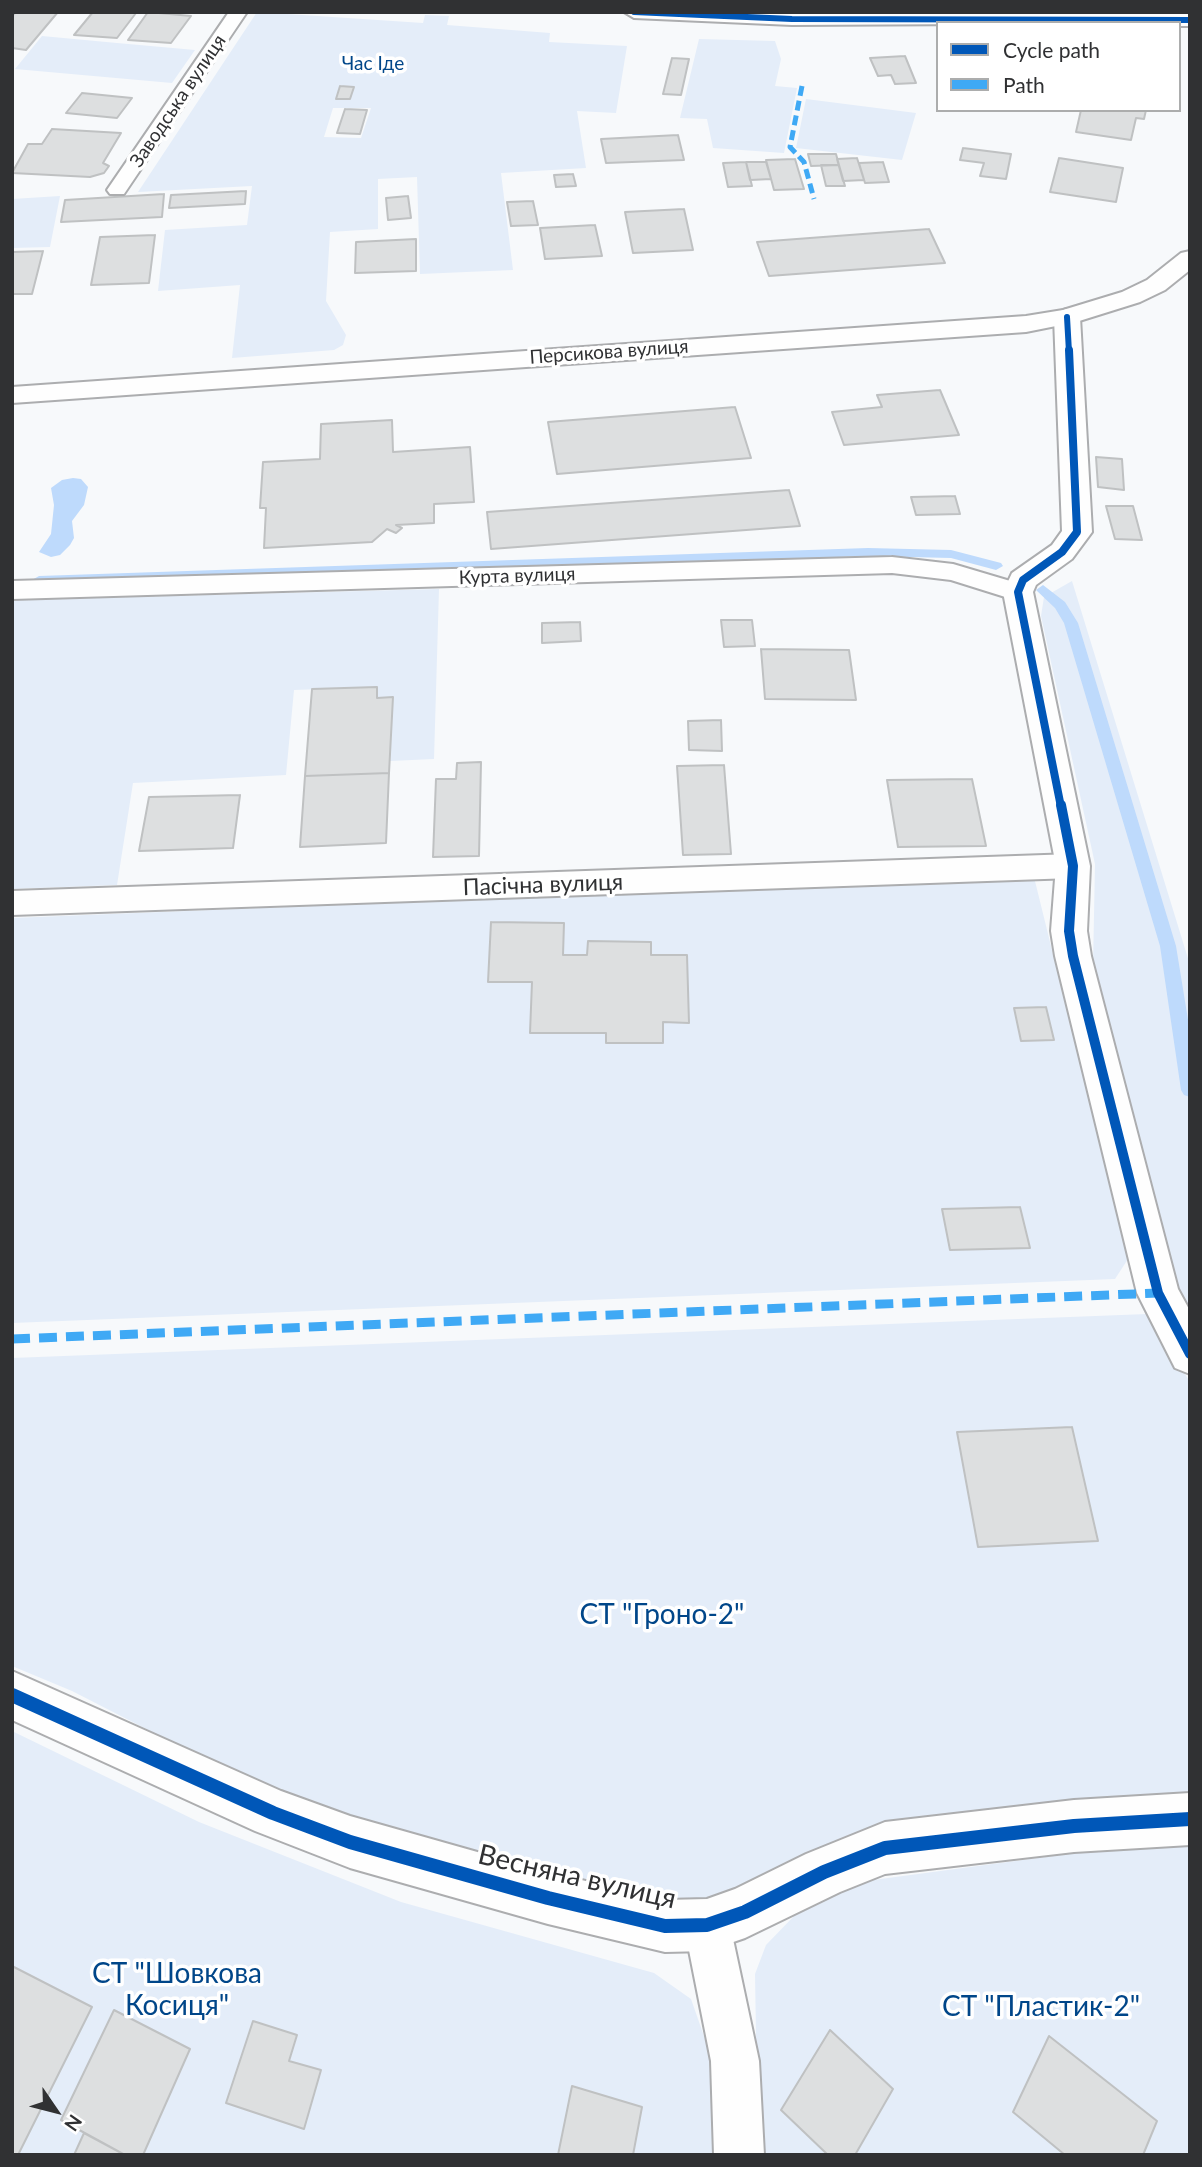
<!DOCTYPE html>
<meta charset="utf-8">
<style>
body{margin:0}
#map{position:relative;width:1202px;height:2167px;overflow:hidden;background:#f7f9fb;font-family:Lato,sans-serif}
canvas{display:block}
.frame{position:absolute;inset:0;border:14px solid #303133;pointer-events:none}
.legend{position:absolute;left:936px;top:21px;width:245px;height:91px;box-sizing:border-box;background:#fff;border:2px solid #acadad;margin:0;padding:9px 12px;list-style:none;font-size:21px;color:#303133}
.legend li{display:flex;align-items:center;gap:14px;height:35px}
.legend b{width:35px;border:2px solid #acadad}
.north{position:absolute;left:21px;top:2076px;width:70px;height:70px;-webkit-text-stroke:5px #fff;paint-order:stroke;rotate:125deg;font-size:19px;font-weight:700;line-height:28px;text-align:center;color:#303133}
.north::after{content:'';display:block;margin:auto;width:24px;height:32px;background:#303133;clip-path:polygon(50% 0,100% 100%,50% 72%,0 100%)}
</style>
<div id="map">
<canvas width="1202" height="2167"></canvas>
<div class="frame"></div>
<ul class="legend">
<li><b style="height:9px;background:#0057b8"></b>Cycle path</li>
<li><b style="height:9px;background:#3fa9f5"></b>Path</li>
</ul>
<div class="north">N</div>
</div>
<script>
const g = document.querySelector('canvas').getContext('2d');
g.lineJoin = 'round';
function fill(path, color) {
  g.fillStyle = color;
  g.fill(path, 'evenodd');
}
function poly(rows) {
  const path = new Path2D();
  for (const r of rows) {
    path.moveTo(r[0], r[1]);
    for (let i = 2; i < r.length; i += 2) path.lineTo(r[i], r[i + 1]);
  }
  return path;
}
function trace(path, color, width, dash) {
  g.strokeStyle = color;
  g.lineWidth = width;
  g.lineCap = dash ? 'butt' : 'round';
  g.setLineDash(dash || []);
  g.stroke(path);
}
function label(font, color, halo, rows, align = 'center') {
  g.font = font + ' Lato,sans-serif';
  g.lineWidth = 7;
  g.setLineDash([]);
  g.textBaseline = 'middle';
  g.strokeStyle = halo;
  g.fillStyle = color;
  for (const [text, x, y, turn = 0] of rows) {
    g.save();
    g.translate(x, y);
    g.rotate((+turn || 0) * Math.PI / 180);
    g.textAlign = isNaN(turn) ? turn : align;
    if (halo) g.strokeText(text, 0, 0);
    g.fillText(text, 0, 0);
    g.restore();
  }
}
const green = poly([
 [257,12,423,23,425,15,449,16,447,25,550,33,549,42,627,46,616,113,577,111,586,168,501,173,513,270,420,274,417,177,378,179,378,229,330,232,326,301,346,335,343,345,334,350,232,358,240,285,158,291,165,230,247,225,252,186,138,192],
 [333,108,371,108,361,138,324,137],
 [42,36,117,43,195,50,172,83,15,69],
 [699,39,775,41,781,59,775,86,797,88,784,153,713,148,707,119,680,118],
 [806,99,916,113,902,160,796,148],
 [60,196,50,247,12,248,12,199],
 [1072,581,1190,965,1190,1323,1170,1269,1093,966,1095,864,1041,616,1044,597],
 [439,589,434,759,390,761,393,698,377,698,377,687,294,690,286,775,133,783,117,885,12,889,12,600],
 [1034,877,1128,1259,1115,1279,12,1323,12,918],
 [1147,1314,1190,1382,1190,1795,764,1878,702,1902,639,1901,322,1809,207,1760,72,1691,12,1666,12,1358],
 [12,1731,199,1822,401,1902,654,1973,691,1999,712,2059,712,2155,12,2155],
 [1190,1844,1190,2155,758,2155,755,1974,766,1945,796,1914,827,1894,873,1880,1090,1851]
]);
const water = poly([
 [73,478,81,479,88,487,84,505,72,521,74,538,70,545,60,555,51,557,39,552,51,534,54,505,51,488,62,480]
]);
const stream = poly([
 [868,548,951,550,1001,563,1003,566,996,570,951,558,868,556,39,584,32,580,39,576,868,548],
 [1043,585,1065,602,1078,623,1176,946,1190,1032,1190,1097,1184,1095,1181,1090,1160,946,1064,623,1055,608,1036,590,1043,585]
]);
const building = poly([
 [16,12,58,12,26,50,12,48,12,16,16,12],
 [93,12,128,12,136,13,117,38,74,35,93,12],
 [148,12,191,16,171,43,128,40,148,12],
 [905,56,916,83,895,84,891,75,878,76,870,58,905,56],
 [672,58,689,59,681,95,663,94,672,58],
 [340,86,354,87,350,99,336,99,340,86],
 [82,93,132,98,117,118,66,113,82,93],
 [345,109,367,110,360,134,337,133,345,109],
 [1081,110,1146,110,1144,119,1136,118,1131,140,1076,132,1081,110],
 [52,129,121,133,103,163,109,166,104,173,90,177,12,173,28,144,42,144,52,129],
 [678,135,684,160,606,163,601,139,678,135],
 [963,148,1011,154,1006,179,980,176,984,163,960,160,963,148],
 [808,154,836,154,839,165,811,166,808,154],
 [857,158,864,180,843,181,837,159,857,158],
 [1059,158,1123,168,1116,202,1050,192,1059,158],
 [795,159,804,189,774,190,766,160,795,159],
 [746,162,766,162,771,179,750,180,746,162],
 [746,162,752,186,728,187,723,163,746,162],
 [883,162,889,182,865,183,859,163,883,162],
 [821,165,839,165,845,186,826,186,821,165],
 [573,174,576,186,556,187,554,175,573,174],
 [246,191,245,204,169,208,171,195,246,191],
 [164,194,162,217,61,222,65,200,164,194],
 [408,196,411,218,388,220,386,198,408,196],
 [533,201,538,225,511,226,507,202,533,201],
 [684,209,693,250,633,253,625,212,684,209],
 [595,225,602,256,545,259,540,228,595,225],
 [929,229,945,263,769,276,757,242,929,229],
 [155,235,149,283,91,285,100,237,155,235],
 [416,239,416,271,355,273,356,242,416,239],
 [43,251,32,294,12,294,12,252,43,251],
 [940,390,959,435,844,445,832,412,882,407,877,395,940,390],
 [735,407,751,458,557,474,548,422,735,407],
 [392,420,393,452,470,447,474,502,434,504,434,523,396,525,402,528,396,533,387,529,372,542,264,548,266,508,260,508,263,462,320,459,321,424,392,420],
 [1096,457,1122,459,1124,490,1098,487,1096,457],
 [789,490,800,526,491,549,487,512,789,490],
 [955,496,960,514,916,515,911,497,955,496],
 [1106,506,1133,506,1142,540,1115,539,1106,506],
 [721,620,752,620,755,646,724,647,721,620],
 [580,622,581,641,542,643,542,623,580,622],
 [761,649,849,650,856,700,765,699,761,649],
 [377,687,377,698,393,697,389,773,305,776,312,689,377,687],
 [721,720,722,751,689,750,688,721,721,720],
 [481,762,479,856,433,857,436,779,456,779,457,763,481,762],
 [724,765,731,854,683,855,677,766,724,765],
 [389,773,386,843,300,847,305,776,389,773],
 [972,779,986,846,898,847,887,780,972,779],
 [240,795,233,848,139,851,149,797,240,795],
 [491,922,564,923,563,955,587,955,588,941,651,942,651,955,687,955,689,1023,663,1022,663,1043,606,1043,606,1033,530,1033,532,982,488,982,491,922],
 [1046,1007,1054,1040,1021,1041,1014,1008,1046,1007],
 [1020,1207,1030,1248,950,1250,942,1209,1020,1207],
 [1072,1427,1098,1541,978,1547,957,1432,1072,1427],
 [12,1966,92,2007,18,2155,12,2155,12,1966],
 [114,2010,190,2049,143,2155,125,2155,61,2120,114,2010],
 [253,2021,297,2035,289,2061,321,2070,304,2129,226,2103,253,2021],
 [830,2030,893,2089,855,2155,828,2155,781,2110,830,2030],
 [1049,2036,1157,2121,1143,2155,1065,2155,1013,2112,1049,2036],
 [572,2086,642,2107,633,2155,558,2155,572,2086],
 [84,2133,125,2155,74,2155,84,2133]
]);
const lane = poly([
 [229,12,247,12,124,194,110,194,107,190,229,12],
 [892,557,953,564,1027,586,1031,592,1027,598,1018,601,951,580,892,573,12,599,12,581,892,557],
 [1073,854,1084,858,1088,866,1084,874,1073,878,12,915,12,891,1073,854],
 [707,1902,723,1909,730,1925,759,2061,764,2155,714,2155,711,2061,684,1925,691,1909,707,1902]
]);
const street = poly([
 [624,12,1190,14,1190,26,1179,26,1179,23,792,25,634,18,624,12],
 [1067,309,1076,312,1080,317,1092,532,1072,559,1036,585,1033,592,1090,866,1087,931,1091,956,1178,1289,1190,1311,1190,1374,1175,1368,1137,1293,1055,956,1051,931,1056,866,1003,592,1012,573,1052,545,1062,531,1054,317,1058,312,1067,309],
 [12,1671,281,1791,350,1816,548,1872,665,1900,707,1899,735,1889,806,1854,885,1822,1074,1800,1190,1793,1190,1845,1074,1852,885,1874,840,1892,745,1938,707,1951,665,1952,548,1924,350,1868,255,1831,12,1720,12,1671]
]);
const secondary = poly([
 [1190,251,1190,270,1165,290,1140,302,1076,322,1026,332,12,403,12,387,1026,316,1063,310,1122,292,1147,280,1181,253,1190,251]
]);
const quietFar1 = poly([
 [802,86,790,147,804,162,814,199]
]);
const quiet = poly([
 [12,1339,1158,1293]
]);
const cyclewayFar3 = poly([
 [634,12,792,19,1190,20],
 [1067,317,1069,352]
]);
const cyclewayFar2 = poly([
 [1061,807,1018,592,1023,580,1062,552,1077,532,1069,350]
]);
const cyclewayFar1 = poly([
 [1061,805,1073,866,1069,931,1073,956,1158,1293,1190,1354]
]);
const cycleway = poly([
 [12,1695,273,1813,350,1842,548,1898,665,1926,707,1925,745,1912,824,1872,885,1848,1074,1826,1190,1819]
]);
const farParknames = [
 ["Час Іде",373,64]
];
const farStreetnames = [
 ["Заводська вулиця",178,101,-56],
 ["Персикова вулиця",609,352,-4],
 ["Курта вулиця",517,576,-2]
];
const streetNames = [
 ["Пасічна вулиця",543,885,-2]
];
const nearParknames = [
 ["СТ \"Гроно-2\"",662,1615],
 ["СТ \"Шовкова",177,1974],
 ["Косиця\"",177,2006],
 ["СТ \"Пластик-2\"",1041,2007]
];
const nearStreetnames = [
 ["Весняна вулиця",577,1877,13]
];
fill(green, '#e4edf9');
fill(water, '#bedafc');
fill(stream, '#bedafc');
fill(building, '#dddfe0');
trace(building, '#bfc1c2', 2);
trace(lane, '#acadaf', 4);
trace(street, '#acadaf', 4);
trace(secondary, '#acadaf', 4);
fill(lane, '#fefefe');
fill(street, '#fefefe');
fill(secondary, '#fefefe');
trace(quietFar1, '#3fa9f5', 5, [10, 5]);
trace(quiet, '#3fa9f5', 9, [18, 9]);
trace(cyclewayFar3, '#0057b8', 6);
trace(cyclewayFar2, '#0057b8', 8);
trace(cyclewayFar1, '#0057b8', 10);
trace(cycleway, '#0057b8', 14);
label('19px', '#004689', '#fff', farParknames);
label('19px', '#303133', '#fff', farStreetnames);
label('23px', '#303133', '#fff', streetNames);
label('28px', '#004689', '#fff', nearParknames);
label('28px', '#303133', '#fff', nearStreetnames);
</script>
